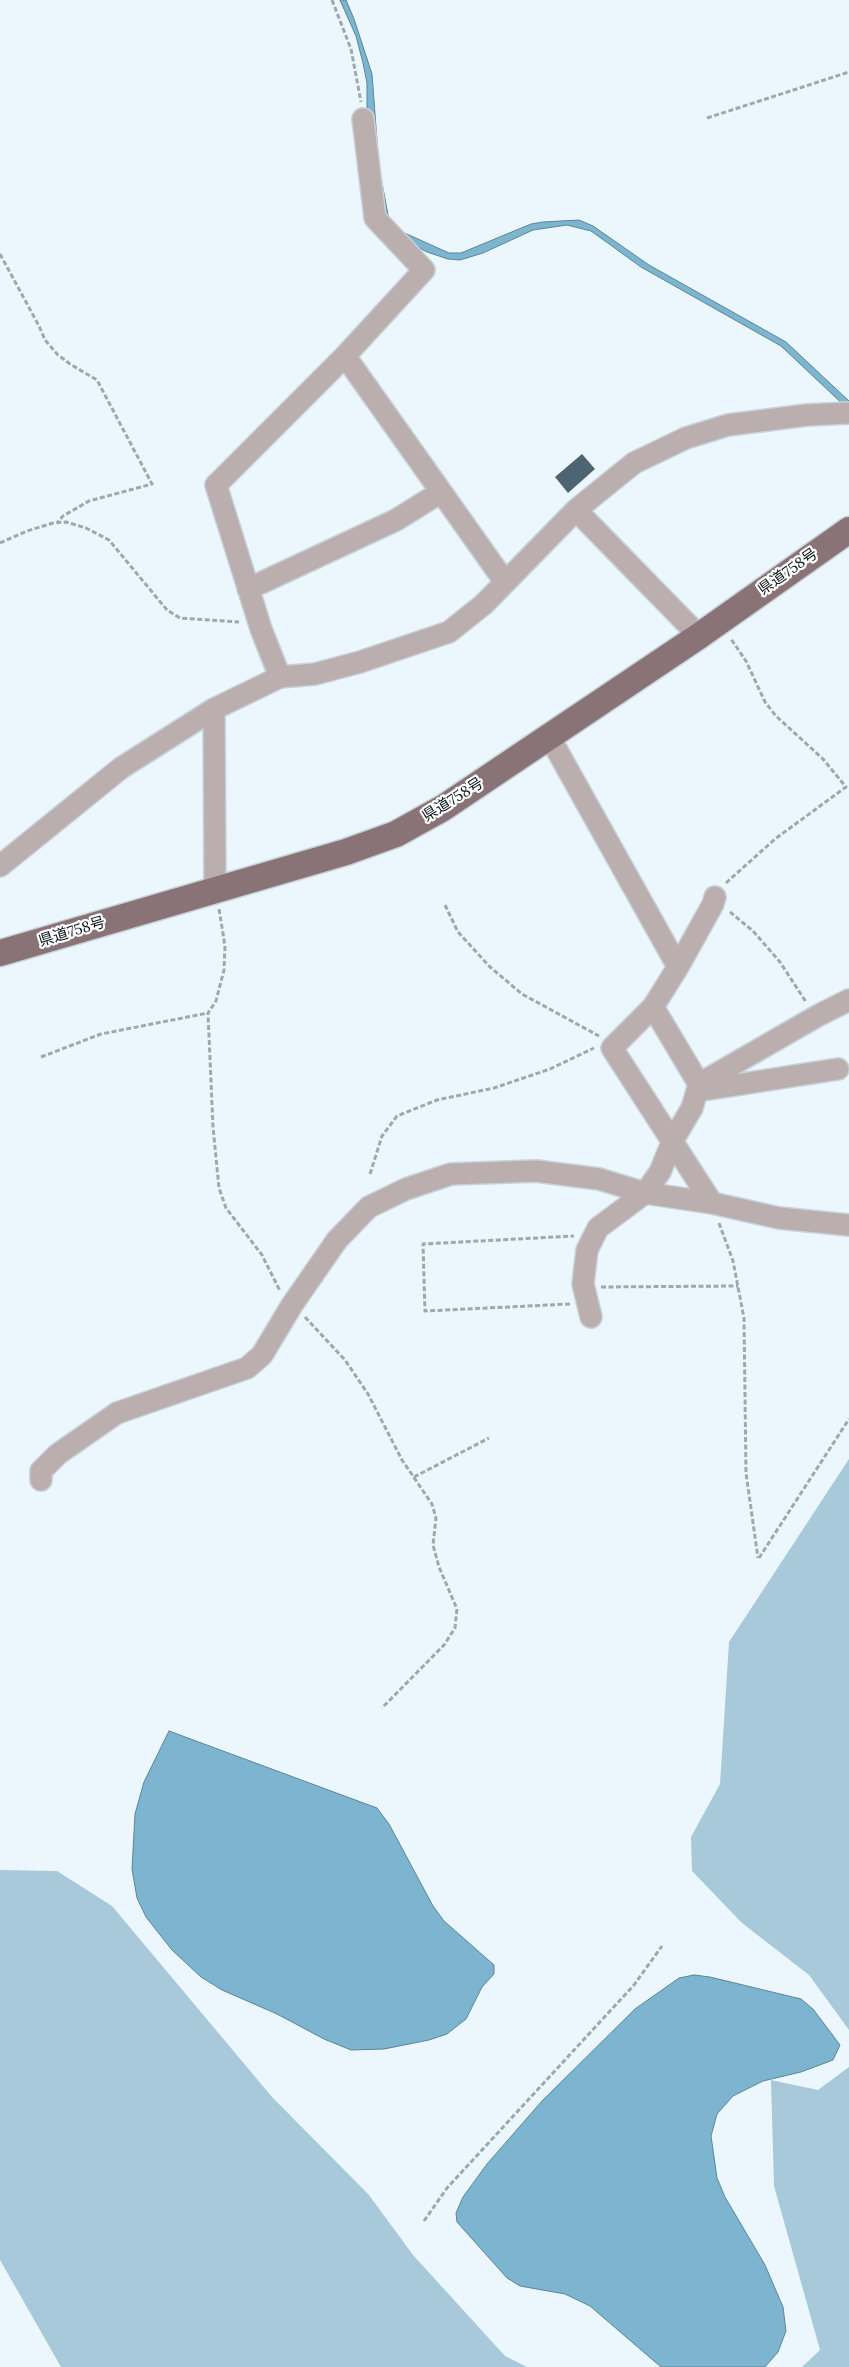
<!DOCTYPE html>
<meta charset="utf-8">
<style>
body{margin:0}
canvas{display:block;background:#ebf7fd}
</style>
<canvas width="849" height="2367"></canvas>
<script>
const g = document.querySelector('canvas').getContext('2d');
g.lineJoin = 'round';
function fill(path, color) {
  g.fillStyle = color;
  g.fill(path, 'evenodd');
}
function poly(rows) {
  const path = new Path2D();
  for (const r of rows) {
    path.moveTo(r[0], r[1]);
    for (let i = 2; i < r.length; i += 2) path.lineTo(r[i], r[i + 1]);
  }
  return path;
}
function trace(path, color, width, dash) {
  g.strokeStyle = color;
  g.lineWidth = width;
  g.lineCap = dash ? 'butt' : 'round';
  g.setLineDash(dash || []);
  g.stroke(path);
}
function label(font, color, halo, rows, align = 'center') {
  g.font = font + ' Lora,"Noto Sans JP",serif';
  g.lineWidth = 4.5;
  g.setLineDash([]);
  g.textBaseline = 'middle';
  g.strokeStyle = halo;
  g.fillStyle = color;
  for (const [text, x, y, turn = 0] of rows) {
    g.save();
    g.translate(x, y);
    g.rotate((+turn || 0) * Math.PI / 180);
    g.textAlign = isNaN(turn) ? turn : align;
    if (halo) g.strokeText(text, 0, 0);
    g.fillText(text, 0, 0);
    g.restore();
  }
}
const green = poly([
 [849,1459,849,2030,809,1975,742,1923,692,1871,691,1837,720,1784,729,1642],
 [0,1870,57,1871,112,1906,272,2097,369,2195,413,2255,505,2356,527,2367,61,2367,0,2260],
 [849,2067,849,2367,802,2367,820,2350,774,2186,771,2080,818,2090]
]);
const water = poly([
 [340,0,346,0,354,19,372,74,379,167,389,220,398,230,449,253,461,253,531,224,543,222,579,220,593,226,649,265,786,342,849,401,849,410,781,346,641,267,591,231,567,225,533,230,483,253,460,260,448,259,427,252,398,237,387,227,367,110,367,83,363,63,356,36,340,0],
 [169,1731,377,1808,389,1824,433,1906,444,1921,494,1965,494,1974,482,1987,466,2019,447,2034,429,2040,384,2049,351,2050,324,2039,277,2014,222,1990,201,1977,172,1950,146,1917,137,1898,132,1869,135,1814,144,1782,169,1731],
 [694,1975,710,1977,801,1999,813,2009,840,2045,833,2060,801,2072,763,2081,733,2096,717,2114,711,2136,717,2178,725,2197,765,2265,783,2307,786,2331,778,2352,765,2367,661,2367,590,2306,565,2294,520,2286,507,2278,457,2222,456,2213,463,2197,487,2164,542,2101,635,2009,679,1978,694,1975]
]);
const building = poly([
 [582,454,595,469,568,493,555,477]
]);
const path = poly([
 [332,0,351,49,361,102],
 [707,118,849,72],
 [0,254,39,326,45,340,58,355,70,364,97,380,152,484,89,501,63,516,57,523],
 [0,543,27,531,53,523,66,522,86,528,109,540,167,610,180,618,239,622],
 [726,883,775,839,846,787,823,759,776,716,765,702,746,661,731,639],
 [445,905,458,932,490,967,522,994,599,1036],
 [219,909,225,946,224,970,216,1001,208,1013,213,1127,219,1188,226,1208,262,1255,280,1291],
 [730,912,753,931,780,962,806,1002],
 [41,1057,101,1034,208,1013],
 [370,1174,382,1136,397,1116,437,1100,494,1088,550,1069,594,1048],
 [719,1223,733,1261,744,1318,746,1473,758,1558],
 [601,1287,738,1286],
 [570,1304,425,1311,423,1244,574,1236],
 [305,1317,345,1360,368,1394,402,1460,432,1504,436,1518,433,1545,439,1567,457,1609,455,1628,444,1645,382,1708],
 [414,1477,489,1438],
 [759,1558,849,1419],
 [424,2221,447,2188,634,1985,662,1946]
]);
const minor = poly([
 [345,356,505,582],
 [576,510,699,636],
 [248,589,396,520,441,492],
 [280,677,261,629,216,485,345,356,424,270,375,218,363,119],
 [214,709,215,889],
 [549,736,678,967,653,1007,612,1048,712,1203],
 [0,866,121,768,214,709,280,677,315,674,360,662,449,632,484,604,576,510,634,463,686,438,728,425,807,415,849,413],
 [678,967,713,904,715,897],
 [653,1007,699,1084,819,1015,849,1000],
 [697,1091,838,1069],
 [591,1317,583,1284,587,1250,598,1228,645,1193,660,1172,673,1140,692,1108,699,1084],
 [41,1480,41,1471,58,1454,117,1413,247,1368,262,1355,292,1305,337,1240,369,1207,406,1189,451,1174,536,1171,599,1179,645,1193,712,1203,779,1218,849,1225]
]);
const major = poly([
 [0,953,346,852,396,834,443,808,699,636,849,530]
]);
const streetNames = [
 ["県道758号",788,572,-35],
 ["県道758号",453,800,-32],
 ["県道758号",72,932,-17]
];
fill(green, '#a7c9d9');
fill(water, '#7db5d0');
trace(water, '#5a8599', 1);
fill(building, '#4c6571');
trace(minor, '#c7d3d9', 24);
trace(major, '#c7d3d9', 29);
trace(path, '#9ea9af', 3, [5, 2.5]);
trace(minor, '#bbaeaf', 21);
trace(major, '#8a7376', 26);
label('15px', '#0a1519', '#fff', streetNames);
</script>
